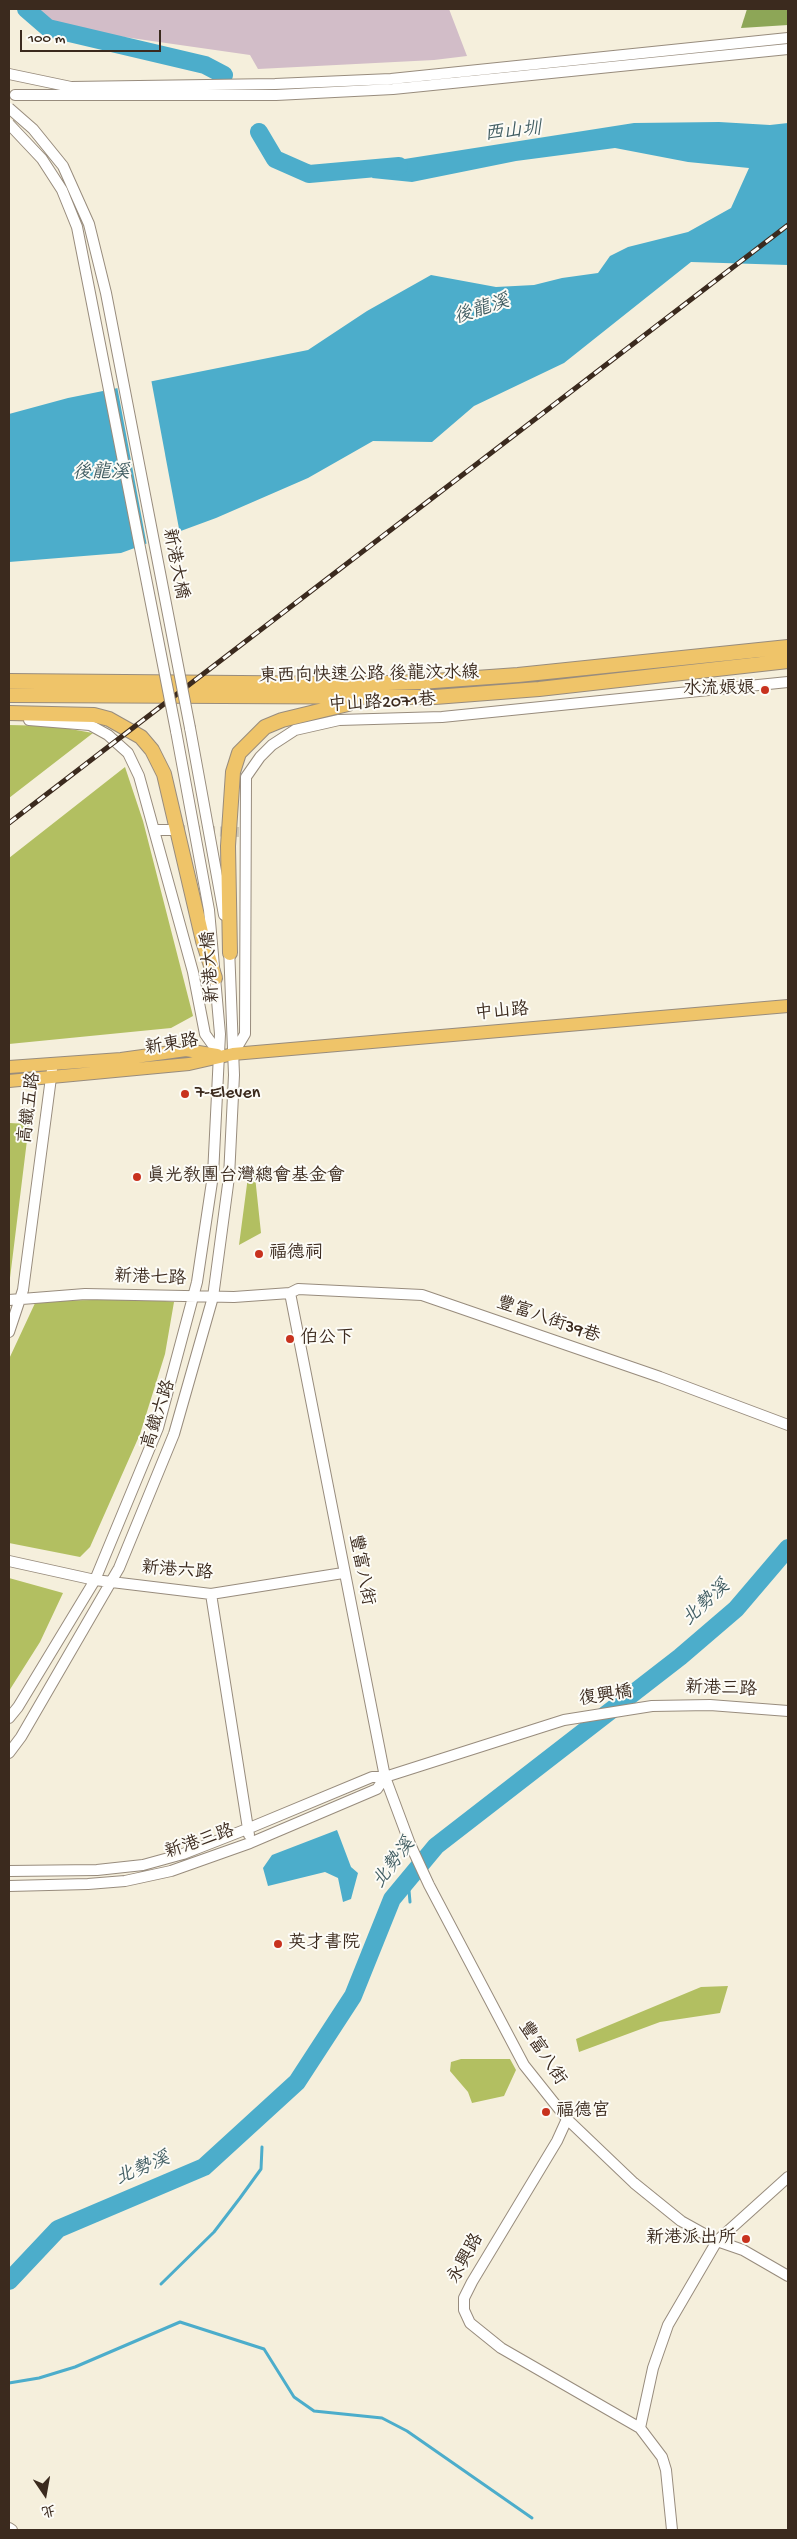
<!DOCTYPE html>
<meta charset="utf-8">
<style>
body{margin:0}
#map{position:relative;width:797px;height:2539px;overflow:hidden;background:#f5efdc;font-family:"Gochi Hand","LXGW WenKai TC",sans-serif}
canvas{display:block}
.frame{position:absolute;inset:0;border:10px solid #3b2a1e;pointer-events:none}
.north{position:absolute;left:20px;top:2469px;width:50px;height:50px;-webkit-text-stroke:4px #fdfcf7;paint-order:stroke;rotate:168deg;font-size:14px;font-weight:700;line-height:20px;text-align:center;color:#3b2a1e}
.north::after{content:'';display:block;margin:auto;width:18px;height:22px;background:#3b2a1e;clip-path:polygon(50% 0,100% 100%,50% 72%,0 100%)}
.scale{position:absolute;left:20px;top:30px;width:141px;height:22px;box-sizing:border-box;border:2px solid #3b2a1e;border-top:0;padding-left:6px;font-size:15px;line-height:18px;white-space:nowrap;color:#3b2a1e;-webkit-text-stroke:4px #fdfcf7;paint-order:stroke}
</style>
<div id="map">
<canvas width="797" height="2539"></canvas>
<div class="frame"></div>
<div class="north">北</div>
<div class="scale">100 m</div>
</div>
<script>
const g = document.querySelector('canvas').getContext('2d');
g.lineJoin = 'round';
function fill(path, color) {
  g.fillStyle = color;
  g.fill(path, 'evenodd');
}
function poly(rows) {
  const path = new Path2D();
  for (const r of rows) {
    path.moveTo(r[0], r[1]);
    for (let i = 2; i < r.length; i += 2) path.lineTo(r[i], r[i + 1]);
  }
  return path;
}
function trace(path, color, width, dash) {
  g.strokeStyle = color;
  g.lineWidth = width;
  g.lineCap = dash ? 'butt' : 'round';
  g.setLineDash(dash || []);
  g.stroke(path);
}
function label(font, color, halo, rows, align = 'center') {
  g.font = font + ' "Gochi Hand","LXGW WenKai TC",sans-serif';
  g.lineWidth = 4;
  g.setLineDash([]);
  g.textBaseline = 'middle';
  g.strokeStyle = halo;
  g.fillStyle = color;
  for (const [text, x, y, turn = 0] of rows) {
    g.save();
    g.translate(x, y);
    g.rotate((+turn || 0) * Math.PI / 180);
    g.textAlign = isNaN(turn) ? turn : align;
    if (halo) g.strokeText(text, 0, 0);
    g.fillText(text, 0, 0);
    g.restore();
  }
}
const industrial = poly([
 [38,9,449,9,467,56,434,60,258,69,250,55,75,30,50,20]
]);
const green = poly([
 [9,725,53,726,93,733,9,798],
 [125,767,143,821,193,1016,171,1028,9,1044,9,858],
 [9,1123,29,1124,9,1286],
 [254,1167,261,1233,239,1245,249,1169],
 [148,1299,174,1302,165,1354,140,1434,90,1547,80,1557,9,1543,9,1359,36,1301],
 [9,1578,63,1593,40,1642,9,1691],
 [728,1986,720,2013,660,2022,579,2052,576,2039,701,1987],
 [461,2059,510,2059,516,2070,504,2096,472,2103,468,2092,450,2071,451,2062]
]);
const forest = poly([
 [747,9,788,9,788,25,741,28]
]);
const water = poly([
 [719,122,770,125,788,123,788,265,691,262,564,363,474,406,432,442,373,441,308,478,216,518,121,553,9,562,9,414,68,398,308,350,367,311,431,275,496,287,534,285,562,278,598,273,610,256,628,247,688,232,731,208,749,168,688,162,615,148,516,161,412,182,372,178,379,163,634,123],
 [337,1830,351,1867,358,1873,351,1899,343,1902,338,1878,325,1872,268,1886,263,1868,272,1855]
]);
const pier = poly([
 [151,379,180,534,147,546,117,386]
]);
const stream = poly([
 [408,1879,410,1902],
 [161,2284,214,2232,240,2198,261,2169,262,2147],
 [9,2383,39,2378,75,2367,180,2322,264,2349,294,2397,314,2411,382,2418,407,2431,532,2518]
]);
const river = poly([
 [26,9,48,28,205,65,224,75],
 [259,132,275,159,309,174,399,166],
 [9,2281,58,2229,204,2167,297,2082,353,1996,392,1899,436,1846,680,1657,736,1609,788,1548]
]);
const minorTunnel = poly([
 [175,830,239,832]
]);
const minor = poly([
 [9,74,71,87,275,84,391,79,788,38],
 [15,95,276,95,393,89,788,49],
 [29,720,90,725,108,735,128,753,139,776,193,972,205,1034,220,1055],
 [190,728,224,915],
 [154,830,175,830],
 [233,1054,245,1034,246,777,260,757,272,745,295,730,339,720,442,717,788,682],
 [290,1293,385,1777,410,1844,429,1885,524,2065,567,2119,634,2183,681,2221,717,2241,743,2250,788,2276],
 [9,1300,85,1294,234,1297,290,1293,298,1289,422,1295,660,1377,788,1425],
 [9,1332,23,1290,52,1070],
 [9,1561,95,1580,211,1594,343,1573],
 [211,1594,249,1835],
 [9,1718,18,1707,95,1580,158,1428,197,1282,213,1175,220,1034,209,910,176,731],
 [9,1753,21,1737,119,1568,174,1434,213,1297,229,1177,234,1075,229,947],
 [9,1871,97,1870,143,1865,183,1854,247,1829,372,1777,385,1777,564,1720,652,1706,710,1705,788,1711],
 [9,1886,88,1884,125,1881,171,1871,250,1843,377,1789,385,1777],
 [567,2119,557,2141,472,2282,464,2298,464,2310,470,2323,501,2348,640,2428],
 [9,2528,12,2530],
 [672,2530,666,2470,662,2457,640,2428,653,2368,668,2325,717,2241,788,2177]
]);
const major = poly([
 [9,1067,121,1059,186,1050,217,1055],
 [9,1081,189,1064,233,1054,788,1006]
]);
const highway = poly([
 [9,681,355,684,420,682,518,675,788,647],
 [9,695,435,697,539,689,788,661],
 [9,713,94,715,109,719,141,737,152,750,164,774,203,941,215,978],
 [230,953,228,846,233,772,239,753,265,727,282,720,348,704]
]);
const rail = poly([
 [9,823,788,225]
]);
const minorBridge = poly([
 [9,108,33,129,63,166,89,224,106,293,190,728],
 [9,124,42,159,62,190,77,227,176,731]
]);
const markers = [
 [765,690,5,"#c8321e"],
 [185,1094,5,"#c8321e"],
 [137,1177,5,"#c8321e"],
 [259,1254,5,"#c8321e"],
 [290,1339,5,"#c8321e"],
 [278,1944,5,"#c8321e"],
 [546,2112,5,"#c8321e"],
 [746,2239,5,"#c8321e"]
];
const streetNames = [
 ["新港大橋",174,564,79],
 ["東西向快速公路 後龍汶水線",369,676,-1],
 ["中山路2071巷",382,704,-3],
 ["新港大橋",212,967,-94],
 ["中山路",502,1013,-5],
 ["新東路",172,1046,-9],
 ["高鐵五路",31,1108,-83],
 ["新港七路",150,1279,2],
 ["豐富八街39巷",548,1321,19],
 ["高鐵六路",160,1415,-72],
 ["豐富八街",360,1570,79],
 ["新港六路",177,1572,5],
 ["新港三路",721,1690,2],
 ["復興橋",606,1697,-9],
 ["新港三路",200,1843,-19],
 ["豐富八街",541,2054,57],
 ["永興路",467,2259,-61]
];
const poiNames = [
 ["水流娘娘",755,690,"right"],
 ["7-Eleven",195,1094],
 ["真光教團台灣總會基金會",147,1177],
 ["福德祠",269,1254],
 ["伯公下",300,1339],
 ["英才書院",288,1944],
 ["福德宮",556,2112],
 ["新港派出所",736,2239,"right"]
];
const waterNames = [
 ["西山圳",513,133,-6],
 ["後龍溪",482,311,-18],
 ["後龍溪",101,474],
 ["北勢溪",707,1604,-43],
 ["北勢溪",395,1864,-53],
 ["北勢溪",143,2170,-23]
];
fill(industrial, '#d2bdc8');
fill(green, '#b2bf61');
fill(forest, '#8da657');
fill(water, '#4cadcb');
fill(pier, '#f5efdc');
trace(stream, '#4cadcb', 3);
trace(river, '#4cadcb', 18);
trace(minorTunnel, '#d0c8b6', 10, [10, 5]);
trace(minor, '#988c7d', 12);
trace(major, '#988c7d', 14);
trace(highway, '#988c7d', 16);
trace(minor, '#fff', 10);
trace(major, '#efc469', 12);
trace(highway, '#efc469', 14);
trace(rail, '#3b2a1e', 5);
trace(rail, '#fdfcf7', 3, [9]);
trace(minorBridge, '#988c7d', 12, []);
trace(minorBridge, '#fff', 10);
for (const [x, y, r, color] of markers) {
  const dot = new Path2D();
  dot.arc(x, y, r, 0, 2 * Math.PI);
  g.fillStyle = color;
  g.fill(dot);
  trace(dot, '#fdfcf7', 2);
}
label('18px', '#3b2a1e', '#fdfcf7', streetNames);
label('18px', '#3b2a1e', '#fdfcf7', poiNames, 'left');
label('italic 19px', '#425e63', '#fdfcf7', waterNames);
</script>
